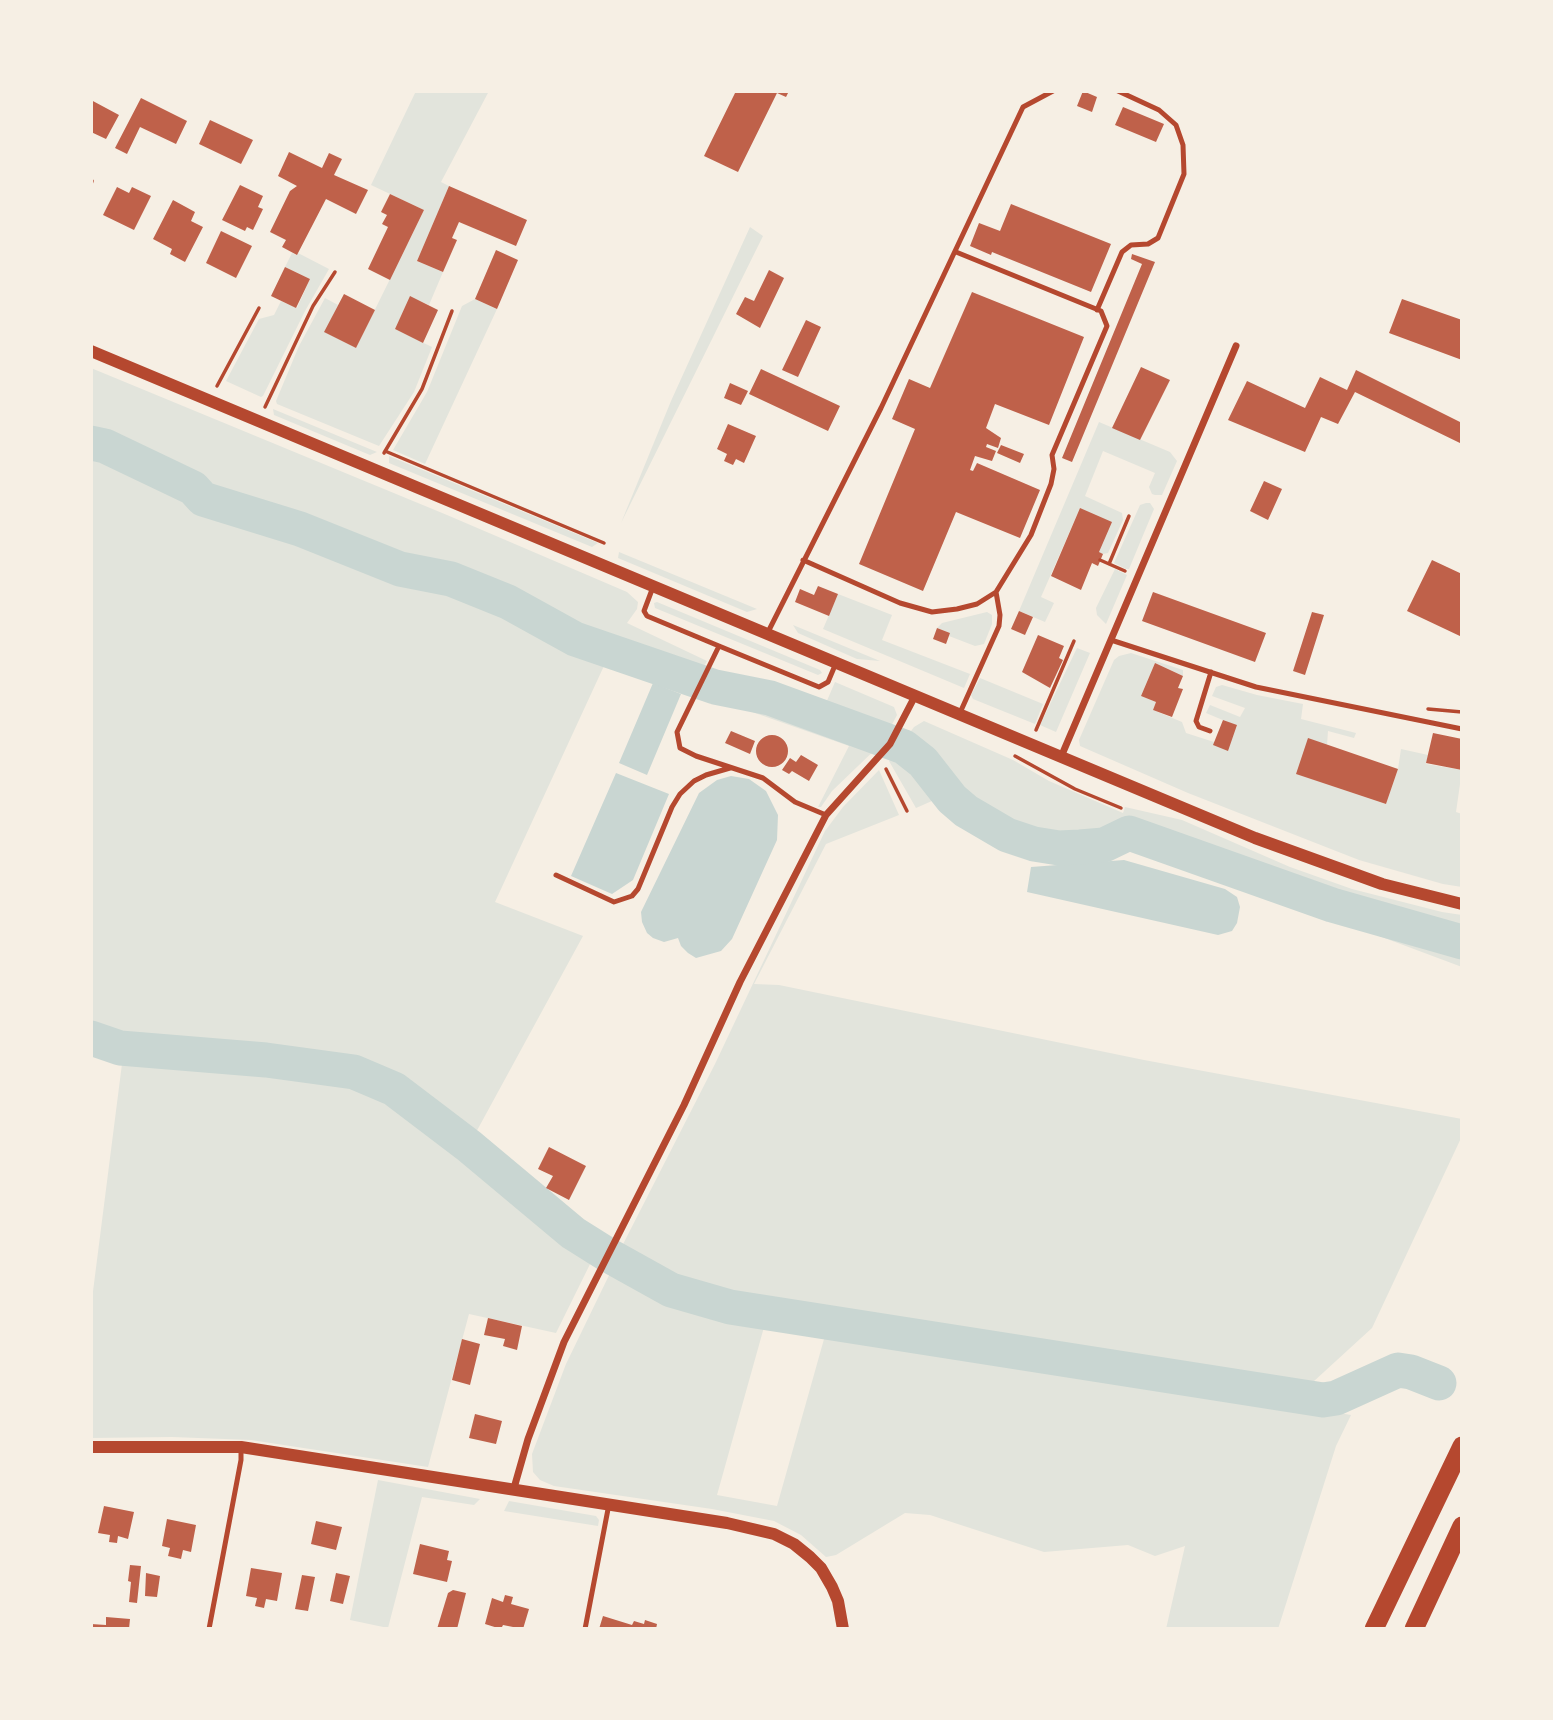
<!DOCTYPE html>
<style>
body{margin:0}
#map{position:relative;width:1553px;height:1720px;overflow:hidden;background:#f6efe4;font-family:Roboto,sans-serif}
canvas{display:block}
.frame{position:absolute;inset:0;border:93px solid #f6efe4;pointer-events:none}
</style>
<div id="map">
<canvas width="1553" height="1720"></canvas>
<div class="frame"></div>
</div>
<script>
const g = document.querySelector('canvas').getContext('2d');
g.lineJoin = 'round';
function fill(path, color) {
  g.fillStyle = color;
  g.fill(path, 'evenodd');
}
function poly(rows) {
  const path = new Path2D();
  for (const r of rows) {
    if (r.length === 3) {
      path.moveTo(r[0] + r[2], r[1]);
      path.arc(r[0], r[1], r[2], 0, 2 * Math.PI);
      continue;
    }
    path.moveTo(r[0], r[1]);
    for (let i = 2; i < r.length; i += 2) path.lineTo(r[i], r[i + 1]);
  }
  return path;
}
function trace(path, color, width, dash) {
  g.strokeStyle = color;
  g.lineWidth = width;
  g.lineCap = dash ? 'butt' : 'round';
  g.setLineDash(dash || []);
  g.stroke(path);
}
const green = poly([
 [416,91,489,91,441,182,449,186,417,261,443,272,429,305,410,297,395,329,432,347,414,392,379,446,277,404,276,401,299,346,325,298,338,305,325,332,356,348,424,210,371,185],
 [750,227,763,236,621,523,671,401],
 [292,253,296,255,298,253,329,269,305,311,263,396,261,397,226,381,259,319,274,315,281,301,297,308,310,279,285,267],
 [475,299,497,309,425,464,393,450,427,392,462,306],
 [91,368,447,515,627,592,638,602,637,609,627,623,707,661,697,678,575,635,512,598,455,575,401,565,300,525,206,496,197,485,108,443,91,438],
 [273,409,377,452,370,455,274,415],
 [1099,422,1170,452,1177,461,1162,495,1155,495,1152,494,1149,487,1155,473,1103,451,1085,496,1122,513,1123,520,1108,553,1103,554,1099,552,1080,508,1041,597,1054,603,1045,622,1019,611],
 [91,448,189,492,203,505,302,535,391,570,461,587,505,604,574,640,609,655,495,902,583,936,474,1136,400,1084,369,1066,337,1060,129,1040,91,1027],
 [389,456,598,543,592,547,389,463],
 [1146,503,1150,503,1154,509,1129,569,1126,569,1114,563,1140,505],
 [619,552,757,609,747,612,618,558],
 [1115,569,1127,575,1106,624,1097,615,1096,608],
 [838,594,892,615,882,640,970,674,964,688,823,629],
 [657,602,820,670,822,673,818,675,655,608,654,603],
 [987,612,992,615,992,624,984,644,975,646,949,636,950,633,937,628,942,623],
 [793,625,880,661,857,659,798,633],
 [1077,648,1090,653,1056,732,1040,725],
 [1131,653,1183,670,1183,676,1155,663,1141,696,1156,702,1153,710,1182,722,1186,733,1214,742,1237,726,1206,713,1210,705,1240,717,1245,708,1212,696,1216,687,1222,685,1257,695,1303,704,1301,719,1356,733,1354,738,1328,731,1327,745,1297,774,1386,804,1398,769,1401,749,1428,755,1426,764,1462,770,1456,812,1462,814,1462,887,1443,884,1359,860,1188,793,1080,746,1079,740,1114,660,1119,656],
 [712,673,769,682,826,703,835,682,894,707,897,715,885,738,771,696,708,682],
 [980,678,1043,704,1035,724,973,699,971,695],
 [706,686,770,700,883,742,832,791,821,807,818,807,849,746,701,694],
 [924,721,1013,760,1049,781,1123,813,1125,807,1182,820,1290,867,1352,889,1442,912,1462,915,1462,940,1333,902,1236,866,1192,854,1128,831,1103,843,1080,846,1059,846,1035,842,1009,833,988,823,968,810,954,798,924,760,902,743,914,727],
 [899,750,922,768,941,797,916,808,889,761],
 [879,770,899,815,826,844,754,984,779,985,1144,1060,1462,1119,1462,1136,1372,1328,1301,1393,730,1304,673,1288,617,1256,715,1064,825,831,843,807],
 [1129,838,1334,909,1462,948,1462,967,1141,847,1093,853],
 [123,1056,353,1080,390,1099,463,1156,467,1150,572,1236,596,1252,556,1333,469,1314,428,1467,251,1440,172,1437,91,1438,91,1307],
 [614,1265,669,1295,734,1314,766,1320,717,1495,777,1506,826,1332,1047,1364,1351,1415,1336,1446,1278,1629,1166,1629,1185,1546,1155,1556,1128,1545,1044,1552,930,1515,905,1513,836,1555,826,1557,801,1535,774,1521,712,1509,554,1486,540,1480,533,1472,532,1454,566,1364],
 [378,1480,480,1499,474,1505,422,1497,388,1628,350,1620],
 [509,1501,596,1516,599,1520,598,1526,504,1511]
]);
const water = poly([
 [653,683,681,694,647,775,619,763],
 [616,773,669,794,633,880,612,894,571,876],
 [731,776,749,779,766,791,778,815,777,840,732,939,721,951,696,958,688,953,681,946,678,938,664,942,653,938,647,933,642,922,641,912,699,793,717,780],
 [1124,860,1225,889,1237,897,1240,907,1237,923,1232,931,1218,935,1027,892,1031,867]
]);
const river = poly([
 [91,443,105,446,193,488,203,499,300,529,400,569,451,579,508,602,575,639,715,687,770,698,904,747,923,762,952,799,966,811,1007,835,1034,844,1059,848,1080,847,1104,845,1129,833,1332,905,1462,942],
 [91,1038,120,1048,266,1060,354,1072,394,1089,469,1146,573,1233,608,1255,671,1290,730,1307,1323,1400,1336,1398,1398,1370,1411,1372,1439,1383]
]);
const building = poly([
 [736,91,789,91,786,97,777,93,738,172,704,156],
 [1083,91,1097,97,1092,112,1077,106],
 [141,98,187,121,176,144,140,127,127,154,115,148],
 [91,100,119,115,106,139,91,132],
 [1123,107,1164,124,1156,142,1115,125],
 [210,120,253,140,241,164,199,144],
 [289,152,322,168,329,153,342,159,334,175,368,190,356,214,326,199,297,255,282,247,286,240,270,232,290,191,297,186,278,176],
 [240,185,263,196,258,207,263,209,253,230,247,227,245,231,222,220],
 [449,186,527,220,516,246,459,222,452,238,457,240,443,272,417,261],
 [117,187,129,193,132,187,151,196,134,230,103,215],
 [390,194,424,210,390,280,368,269,388,227,382,224,387,215,381,212],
 [173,200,195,212,191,221,203,227,185,262,170,254,172,249,153,239],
 [1011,204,1111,244,1091,292,992,252,991,255,970,246,979,223,1000,231],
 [221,231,252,246,236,278,206,263],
 [496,250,518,260,497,309,475,299],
 [1132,254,1155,262,1072,462,1062,458,1142,264,1131,259],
 [285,267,310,279,296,308,271,296],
 [769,270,784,278,760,328,736,314,745,297,754,301],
 [972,292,1084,337,1049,425,995,404,986,428,1001,438,998,448,987,444,986,447,996,451,992,461,975,456,970,470,973,471,977,463,1040,490,1020,538,956,512,923,591,859,564,915,429,892,419,909,379,930,388],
 [344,294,375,310,356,348,324,332],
 [410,296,438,310,423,343,395,329],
 [1402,299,1462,320,1462,360,1389,333],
 [806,320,821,327,798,377,782,370],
 [1141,367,1170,380,1140,440,1112,428],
 [761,369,840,406,828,431,749,394],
 [1356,370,1462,423,1462,444,1355,392,1338,424,1321,417,1305,452,1228,420,1247,381,1305,408,1320,377,1347,390],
 [730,383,748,391,741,405,724,398],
 [728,424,756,436,744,463,736,459,733,465,724,461,727,454,717,449],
 [1001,445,1024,454,1020,463,997,453],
 [1264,481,1282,489,1268,520,1250,511],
 [1080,508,1112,522,1099,552,1103,554,1098,566,1092,563,1081,590,1051,576],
 [1432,560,1462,574,1462,637,1407,611],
 [818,586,838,594,829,616,795,602,800,589,814,595],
 [1153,592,1266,633,1255,662,1142,621],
 [1019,611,1033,617,1025,635,1011,629],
 [1312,612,1324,615,1305,675,1293,671],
 [937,628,950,633,946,644,933,639],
 [1038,635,1064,646,1059,658,1063,660,1050,688,1022,672],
 [1155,663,1183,676,1178,688,1183,689,1172,717,1153,710,1156,702,1141,696],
 [1223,720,1237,725,1228,751,1213,745],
 [731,731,755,741,750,754,725,743],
 [1433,733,1462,739,1462,770,1426,763],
 [772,751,16],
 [1308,738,1398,769,1386,804,1296,774],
 [801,755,818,765,809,781,792,771,789,774,782,770,790,758,796,762],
 [549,1147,586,1166,569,1200,546,1188,553,1176,538,1169],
 [488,1318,522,1326,517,1350,503,1346,505,1339,484,1335],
 [462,1339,480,1344,470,1385,452,1380],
 [475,1414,502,1421,496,1444,469,1438],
 [104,1506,134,1512,128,1539,118,1536,117,1543,109,1542,110,1535,98,1533],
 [167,1519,196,1525,191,1552,183,1550,181,1559,168,1556,170,1548,162,1546],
 [316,1521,342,1527,336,1550,311,1544],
 [420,1544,449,1551,447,1560,452,1561,447,1582,413,1574],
 [130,1565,141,1566,137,1603,129,1602,131,1582,128,1581],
 [251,1568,282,1573,277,1601,266,1599,264,1608,255,1606,257,1598,246,1596],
 [146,1573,160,1576,157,1597,145,1596],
 [336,1573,350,1576,343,1604,330,1601],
 [302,1575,315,1577,308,1611,295,1609],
 [453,1590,466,1593,457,1629,437,1629,448,1593],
 [505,1595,513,1597,511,1604,529,1609,523,1629,503,1625,501,1629,485,1624,492,1598,503,1602],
 [603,1616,632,1625,634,1621,644,1624,645,1620,657,1624,656,1629,599,1629],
 [106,1617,130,1619,129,1629,91,1629,91,1624,106,1625]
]);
const path = poly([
 [91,184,92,181],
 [217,386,259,308],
 [265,407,313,306,335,272],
 [385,451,604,543],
 [384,453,422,389,452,311],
 [1100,560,1125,571],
 [1109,564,1129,516],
 [1428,709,1462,712],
 [1036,730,1074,641],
 [1015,756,1075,789,1121,808],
 [886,769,907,811]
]);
const service = poly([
 [956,252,1101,311,1107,326,1052,455,1054,469,1051,484,1031,535,996,592,1000,615,999,626,959,715],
 [1097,310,1122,252,1131,245,1148,244,1158,238,1184,174,1183,145,1176,125,1159,110,1118,91],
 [803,560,900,603,932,612,957,609,977,604,996,592],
 [653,587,644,611,647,616,719,646,819,687,828,682,836,663],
 [767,634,881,408,1023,107,1053,91],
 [1111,640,1256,687,1462,729],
 [719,646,677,732,680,748,696,756,763,778,795,802,826,815],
 [1210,731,1199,727,1196,721,1211,672],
 [556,875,614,902,632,896,638,889,672,807,680,794,694,781,706,775,730,768],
 [209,1629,241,1460,241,1447],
 [585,1629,609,1504]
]);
const minor = poly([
 [1061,757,1236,346],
 [514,1488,528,1439,564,1342,684,1105,740,982,826,815,890,744,915,696]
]);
const tertiary = poly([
 [91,351,1255,838,1382,884,1462,904],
 [91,1447,241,1447,727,1523,774,1534,794,1544,810,1557,821,1568,832,1587,838,1601,843,1629]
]);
const motorway = poly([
 [1374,1629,1462,1446],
 [1414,1629,1462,1526]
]);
fill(green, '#e2e4dc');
fill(water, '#c9d6d2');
trace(river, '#c9d6d2', 35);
fill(building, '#bf614a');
trace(path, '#b5482f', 3.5);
trace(service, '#b5482f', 5);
trace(minor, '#b5482f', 7);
trace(tertiary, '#b5482f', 12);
trace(motorway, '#b5482f', 19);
</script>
